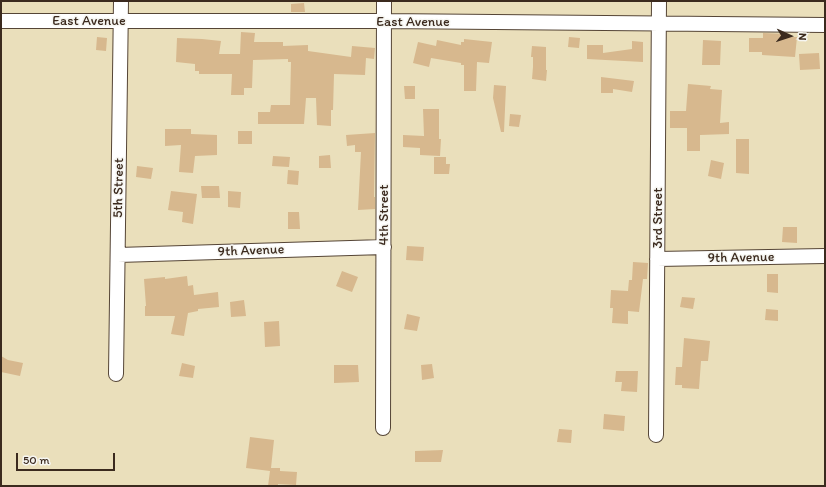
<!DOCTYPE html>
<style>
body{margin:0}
#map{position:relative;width:826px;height:487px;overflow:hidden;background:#eadfbb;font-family:Itim,sans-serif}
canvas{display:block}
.frame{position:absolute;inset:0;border:2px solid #3b2a1e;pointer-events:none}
.north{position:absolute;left:770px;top:16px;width:40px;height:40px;-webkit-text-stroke:3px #f6f6f2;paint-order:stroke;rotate:93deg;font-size:11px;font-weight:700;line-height:16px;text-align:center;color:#3b2a1e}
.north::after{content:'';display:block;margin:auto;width:14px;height:18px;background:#3b2a1e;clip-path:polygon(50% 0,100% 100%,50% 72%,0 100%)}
.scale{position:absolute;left:16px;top:453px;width:99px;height:18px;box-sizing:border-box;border:2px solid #3b2a1e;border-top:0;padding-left:5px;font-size:12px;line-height:14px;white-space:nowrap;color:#3b2a1e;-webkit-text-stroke:3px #f6f6f2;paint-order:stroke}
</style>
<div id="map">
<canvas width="826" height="487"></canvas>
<div class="frame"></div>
<div class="north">N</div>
<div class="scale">50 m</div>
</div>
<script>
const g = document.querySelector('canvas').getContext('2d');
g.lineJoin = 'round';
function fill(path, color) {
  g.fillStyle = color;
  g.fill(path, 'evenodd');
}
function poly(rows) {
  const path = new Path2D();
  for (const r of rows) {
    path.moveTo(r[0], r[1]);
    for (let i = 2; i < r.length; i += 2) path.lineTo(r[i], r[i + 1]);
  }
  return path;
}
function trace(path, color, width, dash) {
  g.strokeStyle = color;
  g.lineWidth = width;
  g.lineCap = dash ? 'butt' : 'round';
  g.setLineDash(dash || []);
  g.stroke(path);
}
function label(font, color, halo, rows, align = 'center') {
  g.font = font + ' Itim,sans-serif';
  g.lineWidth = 3;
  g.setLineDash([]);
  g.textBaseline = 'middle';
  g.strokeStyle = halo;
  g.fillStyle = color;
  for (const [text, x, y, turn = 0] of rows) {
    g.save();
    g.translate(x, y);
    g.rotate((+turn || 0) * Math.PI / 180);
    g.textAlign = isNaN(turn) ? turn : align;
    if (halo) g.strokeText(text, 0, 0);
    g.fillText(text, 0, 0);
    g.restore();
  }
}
const building = poly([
 [304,3,305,12,291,12,291,4],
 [241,32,255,33,254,42,283,42,283,46,308,45,308,51,351,57,352,46,375,48,374,59,366,58,365,75,334,74,333,110,331,110,331,126,317,125,316,98,306,98,304,124,258,124,258,112,270,112,271,105,290,105,291,62,288,62,288,59,253,60,252,88,244,88,244,95,231,95,232,74,199,74,199,71,195,71,195,64,176,62,177,38,202,39,221,41,219,54,240,54],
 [763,33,787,34,787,37,797,37,795,57,762,55,762,52,749,52,749,38,763,38],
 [97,37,107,38,106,51,96,50],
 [569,37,580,38,579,48,568,47],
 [464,39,492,42,489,63,477,62,476,91,464,91,464,65,461,65,461,63,431,58,429,67,413,63,418,42,436,46,437,40,461,45,461,42,464,42],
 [703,40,721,41,720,65,702,65],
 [632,41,643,42,643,62,587,59,587,45,603,45,603,53,632,49],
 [532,46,546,47,546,70,547,70,546,81,532,79,533,67,533,57,531,57],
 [819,53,820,69,800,70,799,54],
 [601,77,634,81,632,92,613,89,613,93,601,93],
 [688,84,711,86,710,89,722,90,720,123,729,122,729,134,700,135,700,151,687,151,687,128,670,128,670,111,686,111],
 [494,85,506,86,504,132,501,132,493,98],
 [404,86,415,86,415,99,405,99],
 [423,109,439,109,439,139,441,139,440,156,420,155,420,148,403,147,403,135,424,136],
 [510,114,521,115,519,127,509,126],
 [165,129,191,129,191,134,217,135,217,155,195,156,193,173,179,172,181,145,165,146],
 [238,131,252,131,252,144,238,144],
 [375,133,374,197,375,197,375,209,358,210,361,152,355,152,355,145,347,146,346,135],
 [736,139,749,139,749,174,736,173],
 [330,155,331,168,319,168,319,156],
 [273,156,290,157,289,167,272,166],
 [434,157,446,157,446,164,450,164,449,174,434,174],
 [711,160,724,163,721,179,708,176],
 [137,166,153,168,151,179,136,177],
 [288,170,299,171,298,185,287,184],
 [201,186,219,186,220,198,202,198],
 [171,191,197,194,193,224,182,222,183,212,168,210],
 [228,191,241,192,240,208,228,207],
 [288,212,299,212,300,229,288,229],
 [783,227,797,227,797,243,782,242],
 [407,246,424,247,423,261,406,260],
 [633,262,648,263,647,279,643,279,639,312,628,311,628,324,612,323,613,308,610,308,611,290,628,291,629,280,632,280],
 [342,271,358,277,352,292,336,286],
 [767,274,778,274,778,293,767,292],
 [187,276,188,286,193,285,194,295,218,292,219,307,198,309,198,311,188,313,184,336,171,334,175,316,145,316,145,306,146,306,144,279,165,277,165,279],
 [682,297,695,298,693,309,680,307],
 [244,300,246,316,231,317,230,302],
 [766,309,778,310,778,321,765,320],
 [407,314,420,317,417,331,404,329],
 [279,321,280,346,265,347,264,322],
 [684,338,710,341,708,361,701,361,699,389,682,388,682,385,675,385,676,367,682,367],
 [1,356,8,360,23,363,20,376,1,372],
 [182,363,195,366,193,378,179,376],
 [432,364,434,378,422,380,421,365],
 [334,365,358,365,359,382,334,383],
 [616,371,638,371,637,392,621,391,622,382,615,382],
 [604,414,625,416,624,431,603,429],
 [559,429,572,430,571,443,557,442],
 [250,437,274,440,271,468,280,468,280,471,297,472,296,485,278,484,278,486,268,486,270,471,246,468],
 [443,450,441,462,415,462,415,451]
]);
const minor = poly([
 [1,21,384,21,825,25],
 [118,255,384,247],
 [657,259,825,256],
 [116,374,121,1],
 [383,428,384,1],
 [656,435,659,1]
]);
const streetNames = [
 ["East Avenue",89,21],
 ["East Avenue",413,22],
 ["5th Street",119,188,-89],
 ["4th Street",384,215,-90],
 ["3rd Street",658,218,-90],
 ["9th Avenue",251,251,-2],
 ["9th Avenue",741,258,-1]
];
fill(building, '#d7b88e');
trace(minor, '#554536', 16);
trace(minor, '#fff', 14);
label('14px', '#3b2a1e', '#f6f6f2', streetNames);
</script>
